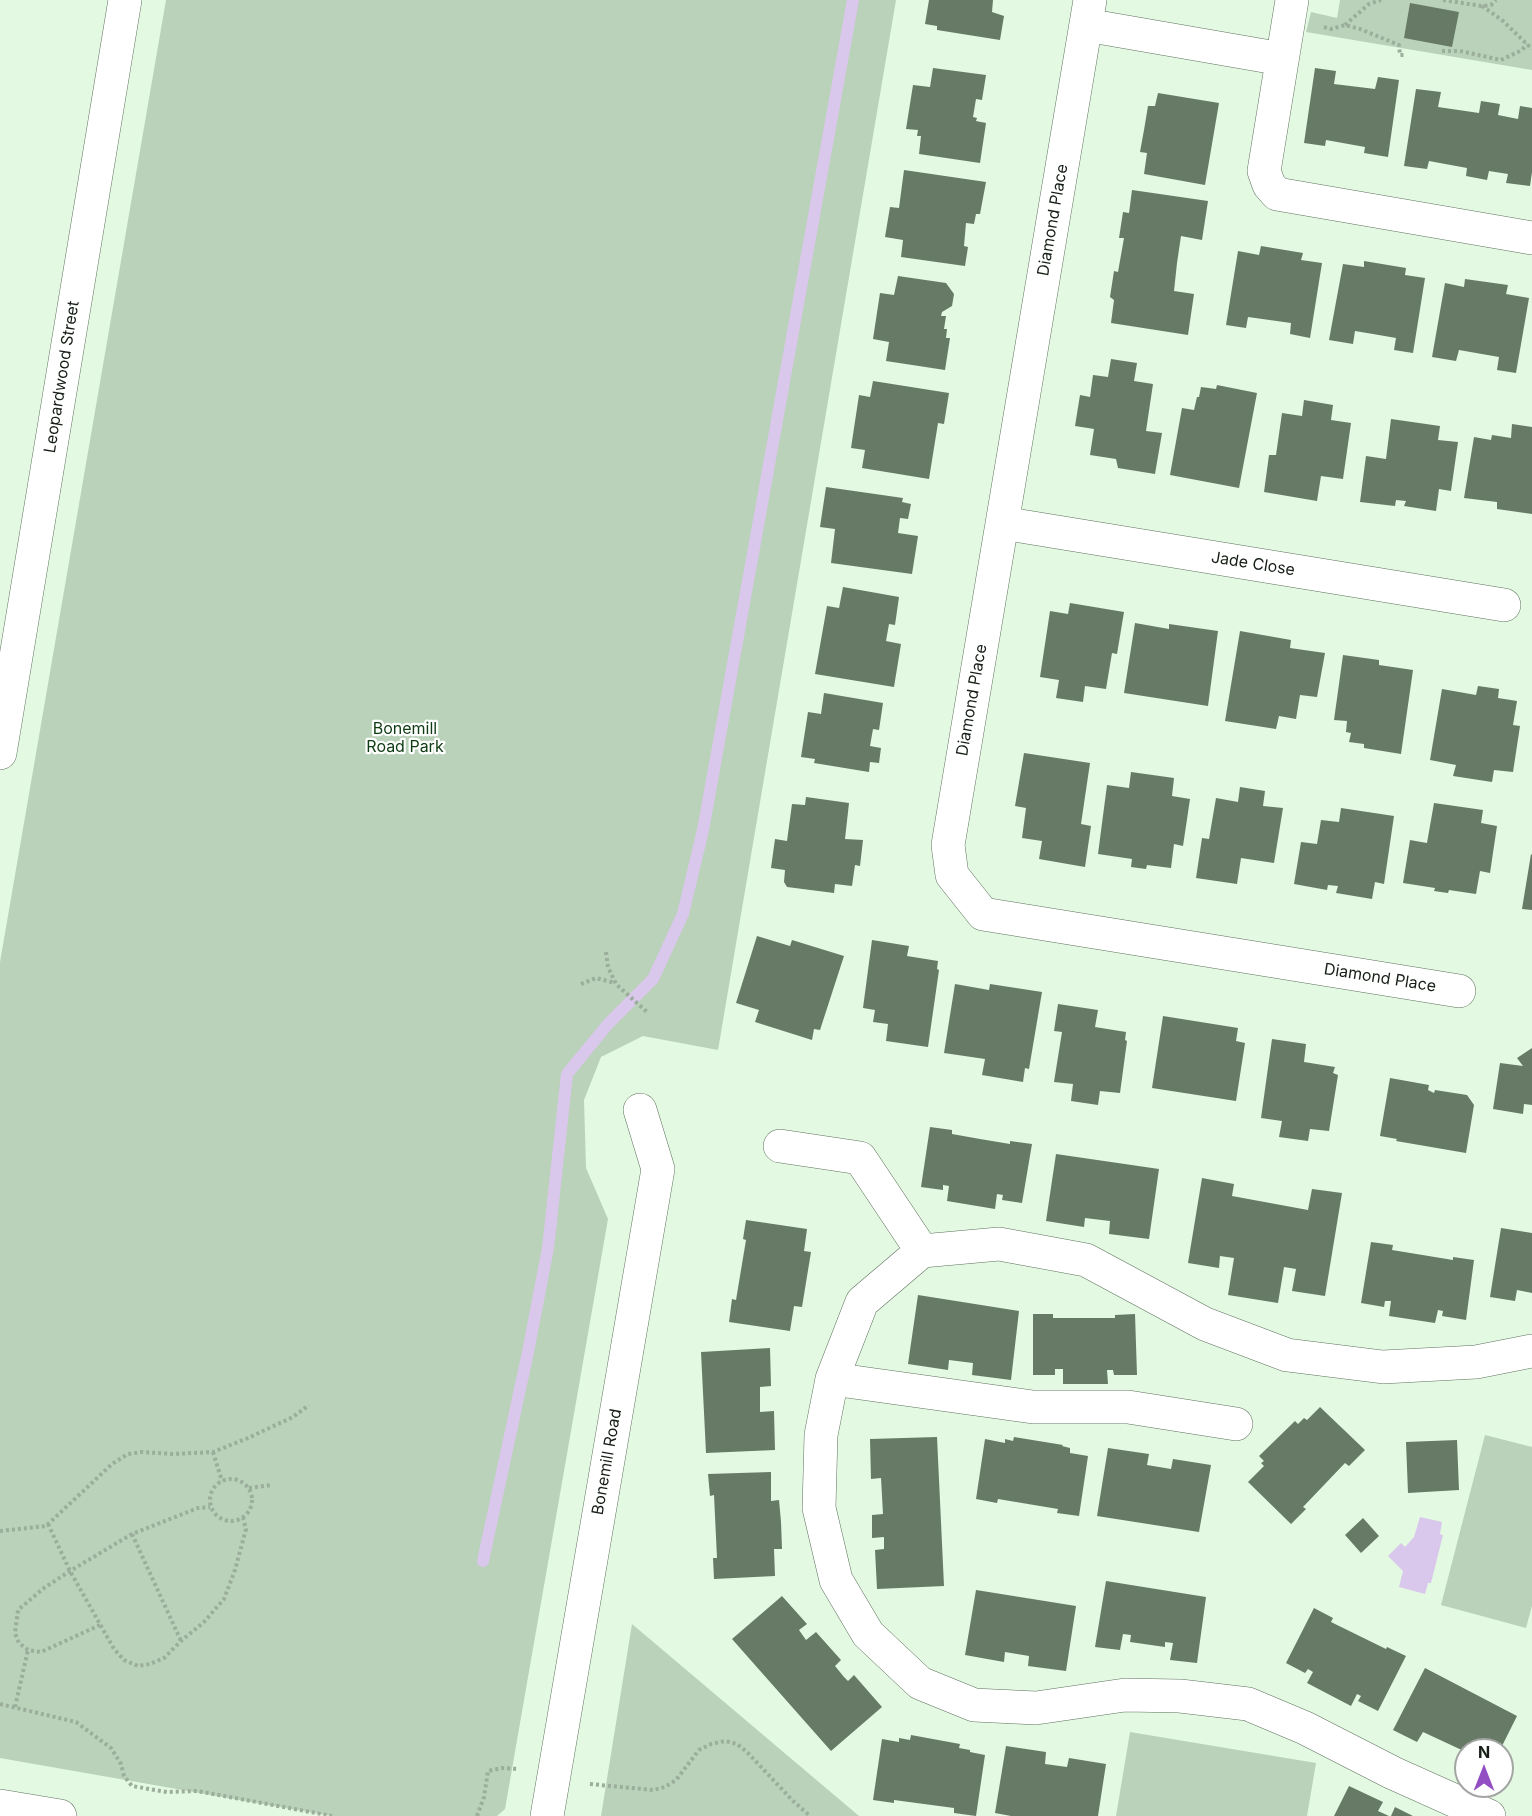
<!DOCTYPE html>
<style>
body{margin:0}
#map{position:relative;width:1532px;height:1816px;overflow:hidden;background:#e3f9e2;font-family:Inter,sans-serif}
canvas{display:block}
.north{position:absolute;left:1454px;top:1738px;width:60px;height:60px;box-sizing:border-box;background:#fff;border:2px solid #a2a5a2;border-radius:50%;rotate:0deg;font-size:16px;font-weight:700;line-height:24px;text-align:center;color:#161e16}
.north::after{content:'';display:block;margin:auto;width:21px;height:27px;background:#914fc3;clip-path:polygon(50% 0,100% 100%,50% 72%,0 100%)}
</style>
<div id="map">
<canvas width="1532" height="1816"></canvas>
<div class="north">N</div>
</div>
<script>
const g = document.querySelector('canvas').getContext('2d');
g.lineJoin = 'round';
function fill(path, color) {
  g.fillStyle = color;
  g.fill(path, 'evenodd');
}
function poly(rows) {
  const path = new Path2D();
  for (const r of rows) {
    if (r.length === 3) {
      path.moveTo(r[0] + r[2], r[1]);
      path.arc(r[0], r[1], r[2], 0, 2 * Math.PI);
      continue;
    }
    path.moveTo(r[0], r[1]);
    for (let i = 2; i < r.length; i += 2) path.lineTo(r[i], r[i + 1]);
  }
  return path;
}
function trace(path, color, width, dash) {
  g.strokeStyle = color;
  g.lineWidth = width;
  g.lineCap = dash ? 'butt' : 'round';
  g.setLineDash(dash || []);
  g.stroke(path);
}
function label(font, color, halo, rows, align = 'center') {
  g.font = font + ' Inter,sans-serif';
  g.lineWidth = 4.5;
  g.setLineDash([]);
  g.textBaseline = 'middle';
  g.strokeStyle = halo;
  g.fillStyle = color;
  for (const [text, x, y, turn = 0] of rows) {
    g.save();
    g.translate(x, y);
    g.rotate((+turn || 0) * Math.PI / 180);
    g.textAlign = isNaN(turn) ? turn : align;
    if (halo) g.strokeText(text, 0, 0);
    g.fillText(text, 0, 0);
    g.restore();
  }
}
const green = poly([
 [166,0,896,0,718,1050,643,1036,601,1057,584,1100,586,1168,608,1219,505,1809,497,1816,331,1816,0,1758,0,962],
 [1340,0,1532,0,1532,70,1306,32,1311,12,1337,18],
 [1485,1435,1532,1447,1532,1606,1526,1628,1441,1605],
 [632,1624,859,1816,601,1816],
 [1130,1732,1316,1763,1307,1816,1116,1816]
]);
const water = poly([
 [1420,1517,1442,1522,1440,1534,1443,1535,1431,1583,1428,1583,1425,1594,1399,1587,1403,1571,1388,1556,1401,1543,1405,1547,1414,1537]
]);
const stream = poly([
 [483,1561,528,1352,548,1248,567,1074,608,1024,653,979,683,914,703,830,853,0]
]);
const building = poly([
 [929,0,993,0,992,12,1004,16,1000,40,937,30,937,26,925,24],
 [1410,3,1459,12,1452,47,1404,38],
 [933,68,986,75,982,100,976,99,973,117,977,118,976,121,986,123,980,163,919,154,921,136,917,136,918,130,906,129,913,85,930,87],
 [1315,68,1336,71,1334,84,1375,89,1378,77,1399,80,1388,157,1364,153,1365,147,1326,140,1325,146,1304,143],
 [1416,89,1441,92,1438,107,1479,113,1481,101,1500,104,1498,115,1518,119,1520,106,1532,108,1532,172,1530,186,1506,183,1508,174,1489,171,1487,180,1466,176,1467,168,1429,161,1427,169,1404,166],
 [1158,93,1219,103,1205,185,1144,174,1147,153,1140,152,1144,130,1148,106,1155,106],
 [904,170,986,182,980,214,976,214,974,224,966,223,964,246,968,247,965,266,901,257,903,240,885,237,890,207,899,208],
 [1132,190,1208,201,1202,240,1181,236,1177,263,1174,291,1194,294,1188,335,1111,323,1114,300,1110,297,1114,271,1118,272,1124,238,1119,238,1123,212,1129,213],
 [1261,246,1303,253,1301,260,1322,263,1310,338,1290,334,1291,323,1248,317,1246,328,1226,325,1238,251,1259,255],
 [1364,261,1406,268,1405,275,1425,278,1413,353,1394,350,1396,338,1373,334,1355,331,1353,344,1329,340,1343,264,1364,267],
 [898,276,946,283,954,294,952,306,942,312,941,316,946,316,944,329,947,329,946,338,950,338,945,370,886,361,889,342,873,339,880,293,894,295],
 [1465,279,1508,285,1506,294,1529,298,1516,373,1497,370,1499,357,1459,350,1456,361,1432,357,1445,283,1464,287],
 [1111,359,1137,363,1134,381,1153,384,1146,431,1162,433,1155,474,1118,468,1116,459,1090,455,1094,429,1075,426,1080,395,1090,397,1093,375,1108,377],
 [873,381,949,393,944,424,938,423,929,479,862,468,865,450,851,448,859,395,870,397],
 [1217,385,1257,393,1239,488,1170,475,1182,408,1194,410,1197,397,1199,397,1201,387,1216,389],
 [1304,400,1333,405,1331,420,1351,423,1343,479,1321,476,1317,501,1264,492,1269,455,1276,455,1282,413,1302,416],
 [1391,419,1440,426,1438,440,1458,442,1451,491,1439,489,1436,511,1404,506,1406,501,1396,500,1395,506,1360,502,1366,456,1386,459],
 [1512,424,1532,427,1532,514,1497,509,1497,502,1464,498,1474,437,1491,440,1492,435,1511,438],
 [826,487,903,498,902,502,911,504,908,519,900,518,898,533,918,536,912,574,831,563,835,529,820,527],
 [843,587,899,597,895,625,889,624,886,641,901,644,894,687,815,674,827,606,839,608],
 [1070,603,1124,612,1117,654,1112,653,1106,689,1085,686,1083,702,1056,698,1059,680,1040,677,1050,611,1068,614],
 [1135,623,1169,629,1169,624,1218,631,1208,706,1124,693],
 [1240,631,1291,640,1290,648,1325,653,1317,697,1300,695,1296,719,1279,716,1276,729,1225,721],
 [1343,655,1379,660,1379,665,1413,670,1401,754,1364,748,1364,744,1349,742,1351,733,1346,732,1347,721,1334,720],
 [1478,686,1499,689,1498,698,1517,701,1513,725,1520,726,1513,772,1494,770,1492,782,1453,776,1456,765,1430,760,1442,689,1476,695],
 [824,693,883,703,879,730,873,729,870,746,881,748,879,763,870,762,869,772,814,763,815,759,801,757,808,712,821,714],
 [1024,753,1090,763,1081,824,1091,826,1085,867,1039,859,1042,841,1022,838,1026,808,1015,806],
 [1131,772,1174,778,1172,796,1190,799,1183,846,1174,844,1171,868,1147,865,1146,869,1131,867,1132,859,1098,854,1107,785,1129,788],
 [1240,787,1265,791,1263,806,1283,808,1274,863,1241,858,1237,884,1196,878,1202,838,1209,839,1216,798,1238,802],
 [806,797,849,803,845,839,863,840,860,866,855,865,852,886,835,884,834,893,787,887,784,882,785,870,771,868,775,839,787,841,792,804,805,805],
 [1434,803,1483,810,1481,823,1497,826,1490,873,1480,871,1476,894,1449,890,1448,893,1434,891,1435,888,1403,883,1410,840,1427,843],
 [1341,808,1394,816,1384,884,1375,882,1372,899,1336,893,1338,886,1328,885,1327,890,1294,884,1301,842,1317,844,1321,820,1339,822],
 [1531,854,1532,855,1532,910,1522,909],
 [757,936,790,946,792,940,844,956,820,1030,814,1029,812,1040,755,1022,759,1010,736,1003],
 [872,940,909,946,907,956,938,961,937,969,939,970,928,1047,886,1041,888,1024,873,1022,875,1010,863,1008],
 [955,984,989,990,990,984,1042,992,1029,1069,1025,1068,1023,1082,982,1075,985,1059,944,1053],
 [1058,1004,1098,1010,1095,1027,1126,1032,1125,1040,1127,1041,1120,1093,1100,1091,1098,1105,1071,1101,1073,1084,1054,1082,1062,1032,1054,1031],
 [1163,1016,1238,1028,1236,1041,1245,1043,1236,1101,1152,1088],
 [1272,1039,1306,1044,1304,1062,1335,1067,1333,1073,1338,1075,1329,1131,1310,1129,1308,1141,1279,1137,1282,1121,1261,1118],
 [1532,1048,1532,1105,1524,1104,1523,1114,1493,1109,1500,1063,1523,1066,1517,1058],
 [1390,1078,1429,1085,1428,1090,1434,1093,1435,1090,1467,1095,1474,1105,1466,1153,1396,1141,1397,1139,1380,1136],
 [930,1127,952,1130,952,1134,980,1139,1010,1144,1010,1141,1032,1144,1022,1203,1002,1200,1003,1195,997,1194,995,1209,947,1201,949,1186,943,1185,943,1190,921,1187],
 [1056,1154,1159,1169,1149,1239,1109,1234,1110,1221,1085,1218,1084,1227,1046,1221],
 [1202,1178,1234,1184,1232,1196,1308,1210,1312,1189,1342,1193,1325,1296,1292,1291,1296,1269,1284,1267,1278,1303,1228,1295,1234,1258,1220,1256,1219,1268,1188,1263],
 [746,1220,807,1229,804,1251,811,1252,802,1307,794,1306,790,1331,729,1322,732,1299,736,1300,746,1240,743,1239],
 [1501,1228,1532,1233,1532,1293,1517,1290,1515,1301,1490,1297],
 [1371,1242,1393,1245,1392,1250,1453,1260,1453,1257,1474,1260,1466,1320,1442,1316,1443,1311,1438,1310,1435,1323,1389,1316,1391,1301,1385,1301,1384,1307,1361,1303],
 [918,1295,1019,1311,1011,1380,972,1375,973,1363,949,1360,948,1370,908,1364],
 [1033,1314,1053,1314,1053,1318,1115,1318,1115,1315,1135,1314,1137,1375,1114,1375,1113,1370,1107,1370,1108,1384,1063,1384,1063,1369,1055,1369,1055,1375,1033,1375],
 [770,1348,771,1386,760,1387,760,1412,774,1411,775,1450,706,1453,701,1352],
 [1320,1407,1365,1450,1349,1466,1345,1463,1303,1507,1306,1509,1291,1524,1248,1482,1264,1466,1261,1463,1264,1461,1259,1456,1295,1421,1298,1424,1304,1418,1307,1420],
 [937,1437,944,1586,877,1589,875,1550,884,1549,884,1537,872,1538,872,1515,883,1514,881,1478,871,1479,870,1439],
 [1014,1437,1063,1445,1062,1446,1070,1448,1070,1453,1088,1456,1079,1516,1057,1513,1058,1509,998,1499,997,1503,976,1499,985,1439,1005,1443,1005,1439,1013,1441],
 [1457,1440,1459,1490,1408,1493,1406,1442],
 [1108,1448,1149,1454,1147,1465,1171,1469,1173,1459,1211,1465,1199,1532,1097,1516],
 [771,1472,771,1501,779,1500,781,1522,782,1549,774,1549,775,1576,714,1579,713,1558,717,1558,714,1495,710,1496,708,1474],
 [1363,1518,1379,1536,1361,1553,1345,1535],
 [1106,1581,1206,1597,1197,1663,1170,1660,1173,1643,1165,1642,1165,1647,1130,1642,1131,1635,1123,1634,1120,1650,1095,1647],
 [976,1590,1076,1606,1066,1671,1028,1666,1029,1656,1005,1652,1004,1662,965,1655],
 [782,1596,807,1624,799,1630,806,1640,816,1632,841,1660,835,1666,844,1677,848,1681,854,1675,882,1707,831,1751,732,1639],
 [1314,1608,1333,1618,1331,1622,1386,1649,1387,1647,1406,1656,1378,1711,1358,1701,1361,1696,1357,1694,1351,1706,1307,1683,1313,1672,1308,1669,1305,1673,1286,1663],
 [1425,1668,1517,1716,1500,1750,1466,1750,1466,1752,1423,1732,1417,1742,1393,1730],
 [911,1735,960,1744,959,1748,970,1750,970,1752,985,1755,976,1816,954,1813,954,1808,894,1800,894,1803,873,1800,882,1739,899,1742,899,1738,910,1740],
 [1006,1746,1046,1752,1045,1764,1067,1767,1069,1758,1106,1764,1098,1816,1011,1816,995,1813],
 [1349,1786,1383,1802,1378,1811,1389,1816,1334,1816],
 [1395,1807,1413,1816,1391,1816]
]);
const path = poly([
 [1443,0,1482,6,1491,5,1496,0],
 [1482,6,1503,21,1532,49],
 [1345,25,1369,4,1381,0],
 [1324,27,1331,29,1345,25,1360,29,1399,45,1400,55,1406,55],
 [1442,51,1460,51,1501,60,1522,50,1527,44],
 [606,952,608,967,616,984,648,1013],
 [581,984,596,978,615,983],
 [213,1452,222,1481],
 [231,1500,21],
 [249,1488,272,1485],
 [48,1524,70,1571,114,1649,124,1660,138,1666,150,1664,164,1658,181,1641,204,1622,224,1599,235,1570,246,1529,243,1518],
 [0,1531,46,1526,112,1464,128,1454,142,1452,173,1454,213,1452,248,1438,293,1417,309,1405],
 [132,1534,181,1641],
 [100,1625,41,1652,28,1650,19,1643,15,1633,18,1610,44,1588,70,1571,132,1534,198,1508,210,1507],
 [0,1704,76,1722,111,1748,121,1764,124,1776,132,1786,167,1792,197,1791,332,1816],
 [15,1707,28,1650],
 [590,1784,653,1790,665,1787,676,1780,699,1750,711,1744,725,1741,737,1744,747,1752,793,1801,810,1816],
 [477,1816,484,1797,488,1771,502,1768,519,1769]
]);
const minor = poly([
 [1090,0,948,845,952,875,983,914,1459,991],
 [1292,0,1264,171,1269,185,1277,194,1532,238],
 [1086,25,1282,59],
 [1002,523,1504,605],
 [0,753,125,0],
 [780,1146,860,1158,922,1251],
 [832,1379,1033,1407,1128,1407,1236,1424],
 [0,1806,60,1816],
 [547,1816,658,1169,640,1110],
 [1489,1816,1393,1773,1305,1728,1248,1704,1180,1696,1125,1695,1036,1708,974,1705,920,1683,868,1634,836,1580,819,1508,821,1435,832,1379,862,1302,922,1251,999,1244,1086,1260,1205,1324,1287,1355,1383,1367,1476,1362,1532,1351]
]);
const streetNames = [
 ["Diamond Place",1053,220,-80],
 ["Leopardwood Street",62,377,-81],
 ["Jade Close",1253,564,9],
 ["Diamond Place",972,700,-80],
 ["Diamond Place",1380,978,9],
 ["Bonemill Road",607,1462,-80]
];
const parkNames = [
 ["Bonemill",405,729],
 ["Road Park",405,747]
];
fill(green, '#bad2b9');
fill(water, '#dac7ec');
trace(stream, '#dac7ec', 12);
fill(building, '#677a66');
trace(minor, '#5f725e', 34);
trace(path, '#9bad9b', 4, [3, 3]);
trace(minor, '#fff', 33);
label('16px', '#161e16', '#fff', streetNames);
label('16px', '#0e3b12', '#fff', parkNames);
</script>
